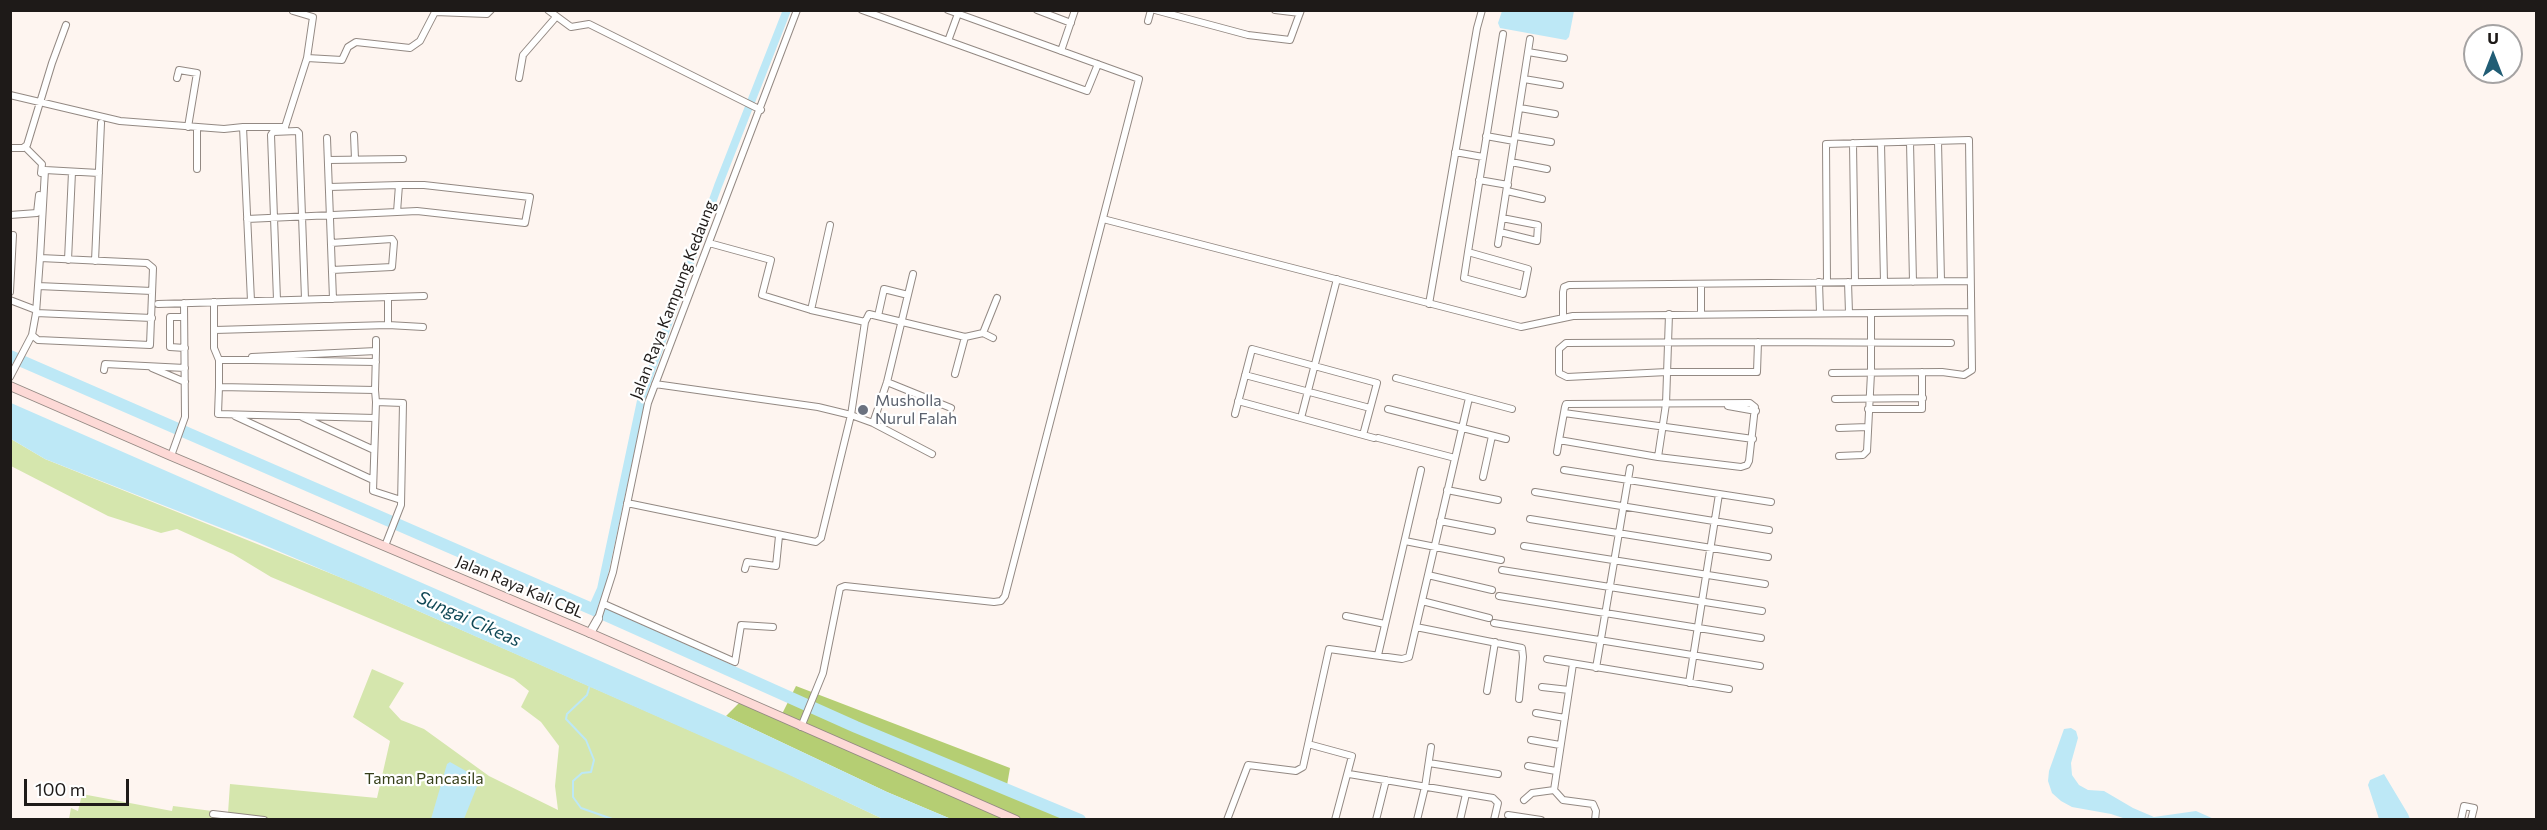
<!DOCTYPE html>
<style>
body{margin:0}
#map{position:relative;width:2547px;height:830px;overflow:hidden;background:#fef5f0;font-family:Commissioner,sans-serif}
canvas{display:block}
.frame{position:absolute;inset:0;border:12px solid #1e1a18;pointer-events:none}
.north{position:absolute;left:2463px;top:24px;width:60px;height:60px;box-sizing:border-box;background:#fff;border:2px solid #a5a3a3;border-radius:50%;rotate:0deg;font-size:16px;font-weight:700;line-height:24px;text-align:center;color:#1e1a18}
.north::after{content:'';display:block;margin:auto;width:21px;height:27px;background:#215d75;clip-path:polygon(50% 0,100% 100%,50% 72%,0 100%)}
.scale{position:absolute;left:24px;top:779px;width:105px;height:27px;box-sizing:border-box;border:3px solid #1e1a18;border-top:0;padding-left:8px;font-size:18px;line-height:21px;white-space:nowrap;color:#1e1a18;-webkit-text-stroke:4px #fff;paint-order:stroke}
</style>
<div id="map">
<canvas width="2547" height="830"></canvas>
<div class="frame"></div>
<div class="north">U</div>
<div class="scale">100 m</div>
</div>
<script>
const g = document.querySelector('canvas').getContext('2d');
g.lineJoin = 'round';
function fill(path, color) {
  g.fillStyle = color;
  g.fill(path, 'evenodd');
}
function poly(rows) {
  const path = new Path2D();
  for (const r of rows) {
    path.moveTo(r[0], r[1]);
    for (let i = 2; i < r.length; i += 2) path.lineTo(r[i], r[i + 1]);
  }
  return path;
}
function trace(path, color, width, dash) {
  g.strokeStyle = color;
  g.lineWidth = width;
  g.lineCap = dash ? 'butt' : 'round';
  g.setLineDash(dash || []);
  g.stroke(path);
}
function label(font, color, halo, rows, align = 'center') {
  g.font = font + ' Commissioner,sans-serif';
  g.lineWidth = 4.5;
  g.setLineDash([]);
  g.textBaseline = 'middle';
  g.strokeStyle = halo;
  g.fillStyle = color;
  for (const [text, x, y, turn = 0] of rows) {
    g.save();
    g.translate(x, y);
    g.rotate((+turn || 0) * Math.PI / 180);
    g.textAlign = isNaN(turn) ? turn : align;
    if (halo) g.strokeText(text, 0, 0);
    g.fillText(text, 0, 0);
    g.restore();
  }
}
const green = poly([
 [11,439,45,459,357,584,780,770,883,819,69,819,71,808,78,811,82,794,172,811,173,806,228,813,230,784,377,798,390,741,353,717,372,669,404,683,389,707,401,720,424,729,489,776,558,810,555,786,559,746,541,722,521,707,529,691,514,679,271,577,233,554,177,529,161,533,108,516,11,466]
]);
const forest = poly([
 [796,686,1010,768,1006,791,1071,819,951,819,887,792,726,716,741,701,782,714]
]);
const water = poly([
 [1502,11,1574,11,1569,37,1566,40,1500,28,1498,23],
 [11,403,726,716,887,792,951,819,883,819,785,773,391,599,257,542,45,459,11,439],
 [2071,728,2076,731,2078,738,2071,763,2072,775,2079,785,2088,790,2104,791,2133,808,2154,817,2196,811,2214,819,2126,819,2111,814,2072,807,2061,801,2052,793,2048,781,2049,771,2064,729],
 [450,762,480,779,464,819,431,819,447,764],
 [2384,774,2408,814,2410,819,2379,819,2368,785,2370,780]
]);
const stream = poly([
 [590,685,587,695,567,714,566,719,586,740,594,760,591,772,582,773,573,781,573,797,581,808,615,820]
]);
const canal = poly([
 [592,609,601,589,642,396,718,186,787,10]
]);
const river = poly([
 [10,356,592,609,856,727,1080,820]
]);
const minor = poly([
 [548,10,571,27,589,24,761,110],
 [862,10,1087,91,1098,64],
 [1037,10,1071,23],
 [1155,10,1248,35,1290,40,1301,10],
 [1275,10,1300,13],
 [293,11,313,17,307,58],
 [1148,21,1151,10],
 [948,41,959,11],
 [1061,51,1075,10],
 [1528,52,1564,58],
 [177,78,179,70,197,73,188,127],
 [519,78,523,55,556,17],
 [1524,79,1560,85],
 [10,95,120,121,224,129,243,127,285,127,307,58,342,60,348,47,356,42,410,48,420,41,435,12,487,14,491,10],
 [1520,108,1555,114],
 [243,127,251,301],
 [197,128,197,169],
 [354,135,355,159],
 [1486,136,1514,141],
 [1515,136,1551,142],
 [327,138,333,299],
 [1938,141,1941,281],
 [1910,142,1913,282],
 [1853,143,1855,282],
 [1881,143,1884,282],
 [25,147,42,164,41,173],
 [10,148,23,148,27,145,52,63,66,25],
 [1455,152,1483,157],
 [328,160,403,159],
 [1511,162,1547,169],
 [1479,180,1508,185],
 [1507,191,1542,199],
 [397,212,417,211,525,223,530,197,424,185,399,185],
 [10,215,37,213,39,195],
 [247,219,397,212,399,185,329,187],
 [1103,219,1521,327,1573,316,1971,312],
 [1500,232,1537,241,1538,225,1502,218],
 [331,243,392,239,394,242,392,267,332,270],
 [709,243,771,260,762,295,811,310,865,322],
 [1498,244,1530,39],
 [1468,252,1528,269,1523,294,1464,278,1468,252,1503,34],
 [40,258,45,170,99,173],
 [68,260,72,172],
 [95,261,101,123],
 [1819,282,1820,313],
 [1827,282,1826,144,1969,140,1972,370,1964,375,1942,372,1832,373],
 [1848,282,1849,313],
 [1701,284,1701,314],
 [38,286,152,291],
 [10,292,13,235],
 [388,297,388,325],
 [10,300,36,310],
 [277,300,271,135,273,132,297,131,299,133,305,299],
 [214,302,214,348,219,360,219,387,375,390,376,351],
 [158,304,424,296],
 [1429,304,1477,28,1482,10],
 [811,310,830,225],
 [36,313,152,318],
 [878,316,884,289,908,295],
 [184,317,170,317,170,347,185,348],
 [1563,317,1563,292,1564,287,1569,285,1970,281],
 [215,330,388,325,423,327],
 [983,333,997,298],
 [1758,342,1757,372,1667,372,1567,377,1559,373,1559,349,1566,343,1758,342,1951,343],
 [252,357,376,351,376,340],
 [252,357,252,360,376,362],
 [219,360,252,360],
 [152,368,185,382],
 [104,370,105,364,185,368],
 [955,374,965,337],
 [1245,375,1370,408],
 [10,377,32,335,36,313,40,258,147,263,153,268,150,345,38,340,32,335],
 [1396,378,1512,409],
 [887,382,951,408],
 [655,384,818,407,851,415,873,423,932,454],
 [219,387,218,414,375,418],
 [375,390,376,402,403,403,401,505,385,546],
 [1835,399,1923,398],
 [1238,401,1374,438],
 [376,402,373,491,401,500],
 [1728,406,1756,411],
 [1388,409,1506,439],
 [1868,409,1922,409,1922,372],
 [1564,413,1753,439],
 [1235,414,1252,349,1377,383,1363,435],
 [235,416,373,480],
 [302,417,374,450],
 [1301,418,1337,279],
 [873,423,887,382,913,274],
 [1839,428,1868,427],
 [1378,438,1455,458],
 [1557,452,1559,440,1565,407,1566,404,1750,403,1755,407,1749,461,1747,465,1741,467,1658,457,1559,440],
 [171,456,185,417,184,303],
 [1839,456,1863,455,1867,451,1871,373,1871,313],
 [1658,457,1666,404,1669,314],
 [1564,470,1771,502],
 [1483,477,1492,436],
 [1447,490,1498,500],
 [1535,492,1769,530],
 [627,503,816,542,821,538,851,415,865,322,869,314,965,337,983,333,993,338],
 [1530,519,1768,557],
 [1440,521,1492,531],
 [1405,541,1501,560],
 [1524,546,1765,584],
 [745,569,747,562,776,566,779,536],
 [1502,570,1762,611],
 [1428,575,1492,590],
 [1499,596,1761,638],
 [1422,601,1489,618],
 [604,604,735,662,741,625,773,627],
 [1346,616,1385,624],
 [598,619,613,572,648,403,797,10],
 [1494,623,1760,666],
 [1416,627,1522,648,1523,657,1519,699],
 [1378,655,1421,470],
 [1547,659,1729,689],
 [1573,664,1554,790,1563,800,1593,804,1596,811,1595,820],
 [1596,668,1630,468],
 [1689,683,1719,494],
 [1542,687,1569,690],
 [1487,691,1495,642],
 [1536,713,1565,718],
 [801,727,823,673,840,588,845,586,994,602,1001,601,1005,596,1139,79,948,10],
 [1531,740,1560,745],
 [1308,744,1352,756,1335,820],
 [1429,763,1498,774],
 [1528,766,1556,771],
 [1349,774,1493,798,1498,803,1494,820],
 [1524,800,1532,793,1554,790],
 [213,814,264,820],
 [1508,815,1541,820],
 [1227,820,1248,765,1296,771,1303,767,1329,649,1402,659,1409,657,1469,398],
 [1376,820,1386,780],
 [1417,820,1425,787,1431,747],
 [1460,820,1466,794],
 [2461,820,2464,806,2474,808,2471,820]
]);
const tertiary = poly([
 [590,633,598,619]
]);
const secondary = poly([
 [10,386,171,456,590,633,1016,820]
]);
const markers = [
 [863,410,6,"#6b7280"]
];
const streetNames = [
 ["Jalan Raya Kampung Kedaung",673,300,-69],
 ["Jalan Raya Kali CBL",520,587,23]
];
const worshipNames = [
 ["Musholla",875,401],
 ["Nurul Falah",875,419]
];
const parkNames = [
 ["Taman Pancasila",424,779]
];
const waterNames = [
 ["Sungai Cikeas",469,619,24]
];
fill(green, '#d5e6ad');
fill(forest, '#b5ce73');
fill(water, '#bde8f6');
trace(stream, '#bde8f6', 2);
trace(canal, '#bde8f6', 8);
trace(river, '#bde8f6', 12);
trace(minor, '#938983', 8);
trace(tertiary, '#938983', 10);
trace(secondary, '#938983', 10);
trace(minor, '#fff', 6);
trace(tertiary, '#fff', 8);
trace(secondary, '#fdd9d6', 8);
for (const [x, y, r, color] of markers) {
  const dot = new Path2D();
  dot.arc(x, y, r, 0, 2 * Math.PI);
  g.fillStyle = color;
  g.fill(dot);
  trace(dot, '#fff', 2);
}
label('16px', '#1e1a18', '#fff', streetNames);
label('16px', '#5b616d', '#fff', worshipNames, 'left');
label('16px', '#363f1a', '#fff', parkNames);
label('italic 18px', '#114957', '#fff', waterNames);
</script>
